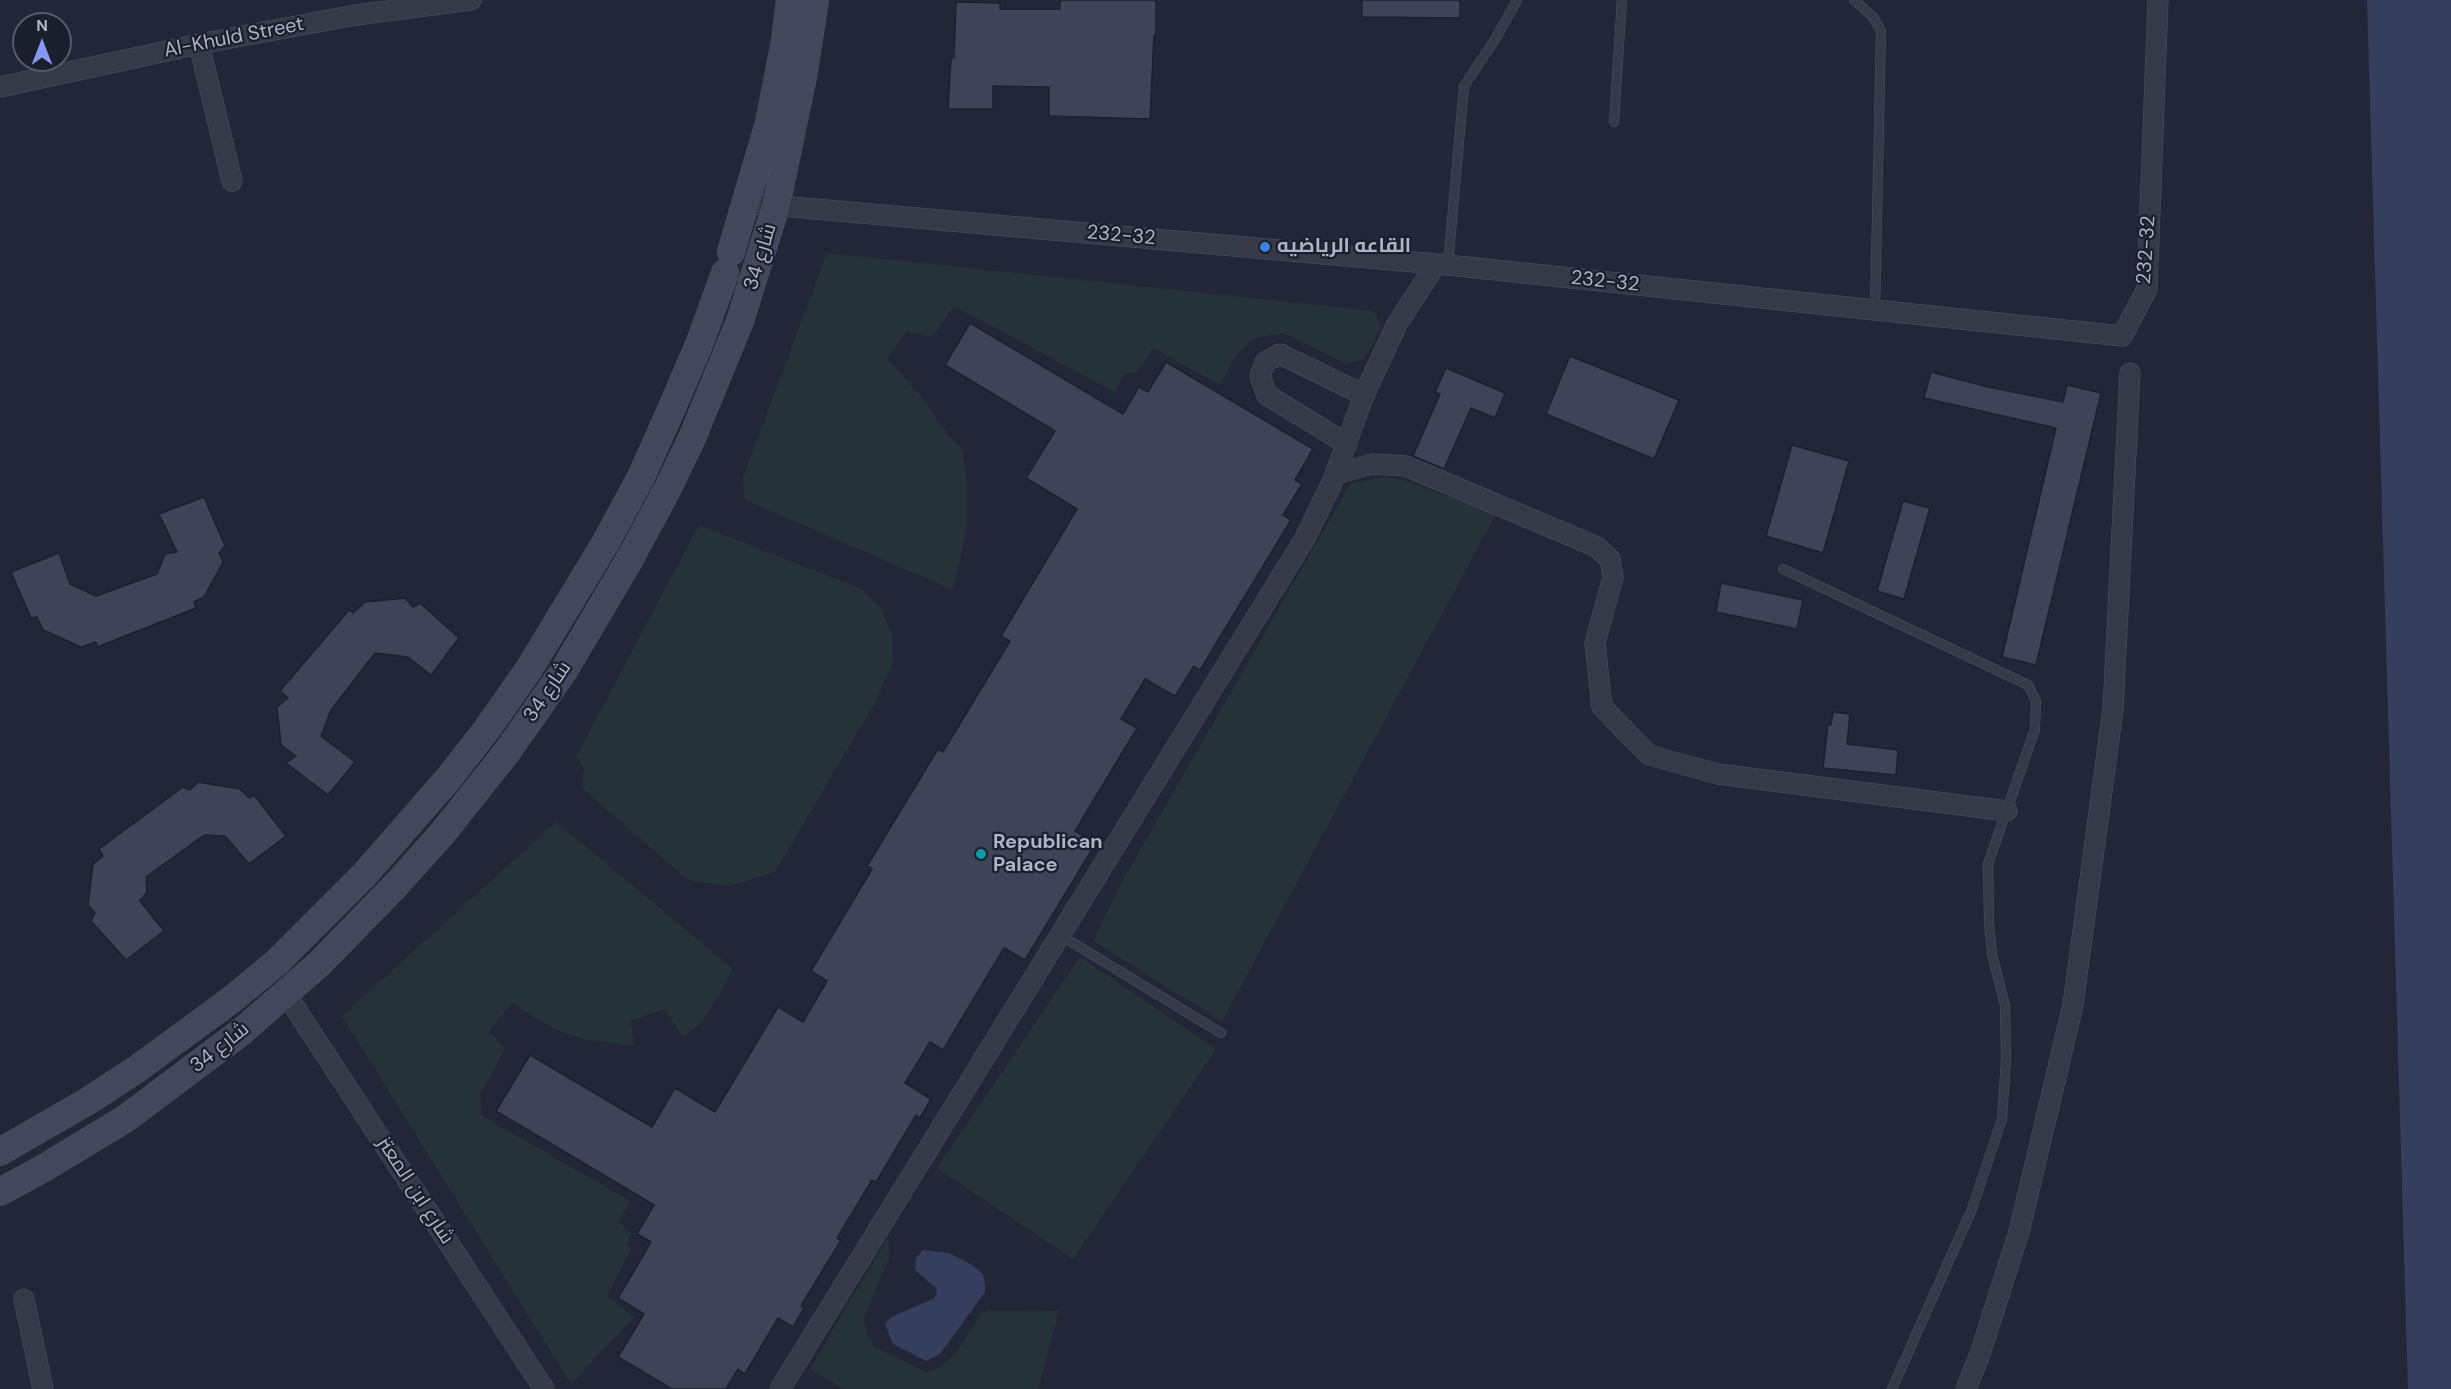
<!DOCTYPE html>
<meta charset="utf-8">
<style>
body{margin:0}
#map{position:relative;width:2451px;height:1389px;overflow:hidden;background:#222637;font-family:"DM Sans",sans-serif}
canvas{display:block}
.north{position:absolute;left:12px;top:12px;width:60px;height:60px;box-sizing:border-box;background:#1b1e2d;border:2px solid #575a69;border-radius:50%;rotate:0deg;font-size:16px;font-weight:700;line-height:24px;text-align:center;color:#b0b3c4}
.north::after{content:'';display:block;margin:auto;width:21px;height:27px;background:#8798f2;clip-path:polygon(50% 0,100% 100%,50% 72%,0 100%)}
</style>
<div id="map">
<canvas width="2451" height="1389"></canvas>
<div class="north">N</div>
</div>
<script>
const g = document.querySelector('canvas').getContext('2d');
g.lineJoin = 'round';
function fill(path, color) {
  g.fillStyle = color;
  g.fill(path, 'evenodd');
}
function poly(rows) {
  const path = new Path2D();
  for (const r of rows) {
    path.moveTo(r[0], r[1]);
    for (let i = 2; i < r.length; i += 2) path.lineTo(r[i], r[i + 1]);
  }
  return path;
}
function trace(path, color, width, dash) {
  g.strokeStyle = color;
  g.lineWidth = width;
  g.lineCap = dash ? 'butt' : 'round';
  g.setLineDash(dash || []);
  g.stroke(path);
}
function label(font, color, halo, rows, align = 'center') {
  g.font = font + ' "DM Sans",Cairo,sans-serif';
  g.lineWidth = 4.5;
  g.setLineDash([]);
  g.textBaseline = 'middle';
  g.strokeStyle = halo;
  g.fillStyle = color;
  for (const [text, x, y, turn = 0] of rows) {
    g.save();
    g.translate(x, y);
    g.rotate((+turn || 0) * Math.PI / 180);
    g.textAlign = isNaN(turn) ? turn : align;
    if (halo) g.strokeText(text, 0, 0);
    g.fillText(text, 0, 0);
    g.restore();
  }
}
const green = poly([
 [827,253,1374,311,1381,325,1373,345,1362,360,1346,364,1283,333,1252,339,1235,357,1220,385,1153,348,1138,372,1126,373,1115,392,954,306,932,337,906,331,887,359,920,395,946,432,962,450,967,480,967,526,953,590,745,500,742,480],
 [1387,477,1406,481,1496,514,1222,1021,1093,941,1123,880,1351,483],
 [699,525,861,589,881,609,892,633,893,663,874,704,775,872,729,886,688,880,582,788,584,768,576,757],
 [556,822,733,969,721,993,700,1024,683,1036,664,1009,630,1021,635,1046,586,1040,554,1029,512,1003,489,1031,505,1048,480,1095,482,1116,630,1201,618,1222,631,1233,627,1245,631,1250,607,1295,634,1317,571,1384,342,1016],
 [1080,957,1216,1049,1073,1259,937,1168],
 [888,1237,890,1256,864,1318,867,1335,875,1347,927,1372,939,1367,955,1355,981,1314,988,1310,1059,1311,1038,1389,844,1389,810,1369]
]);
const water = poly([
 [2367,0,2451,0,2451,1389,2408,1389],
 [923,1250,949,1253,972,1265,983,1274,985,1285,985,1292,940,1354,926,1361,893,1344,885,1324,891,1317,933,1299,937,1294,936,1288,915,1270,916,1258]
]);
const building = poly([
 [1060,0,1156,0,1156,35,1154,35,1150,119,1049,116,1049,87,993,86,993,109,948,109,951,58,954,58,956,2,1000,3,1000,9,1060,9,1060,0],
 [1362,0,1460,0,1460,18,1362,17,1362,0],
 [970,323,1123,414,1139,387,1148,392,1166,362,1313,449,1295,480,1302,484,1283,515,1291,520,1200,670,1194,666,1175,696,1145,679,1121,719,1137,728,1075,831,1096,843,1025,960,1004,948,943,1050,930,1042,905,1083,931,1099,920,1118,916,1115,876,1182,872,1180,837,1238,841,1240,801,1306,804,1308,793,1327,778,1318,745,1374,738,1369,726,1389,672,1389,618,1357,644,1314,618,1298,651,1242,637,1234,654,1205,496,1111,530,1055,652,1127,675,1088,715,1112,778,1007,803,1022,827,981,811,971,872,869,867,866,938,749,943,752,1010,641,1001,636,1077,509,1026,478,1055,431,945,365,970,323],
 [1570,356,1679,400,1654,459,1546,414,1570,356],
 [1446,368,1505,393,1495,418,1471,408,1444,469,1413,456,1440,394,1435,392,1446,368],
 [1931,372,1988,387,2063,402,2067,385,2101,393,2036,665,2002,657,2056,428,1924,398,1931,372],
 [1792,445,1849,461,1823,553,1766,536,1792,445],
 [204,497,225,546,219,553,223,562,204,597,194,602,196,608,97,647,96,642,81,647,43,630,37,617,31,618,11,572,59,553,70,584,96,596,157,574,165,554,177,552,159,514,204,497],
 [1903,501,1930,508,1904,599,1877,591,1903,501],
 [1721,583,1803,600,1797,629,1716,612,1721,583],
 [405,598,413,607,420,603,459,638,431,675,408,657,375,653,331,710,321,736,355,762,328,795,286,763,296,756,281,745,277,707,288,698,280,691,349,610,353,613,365,602,405,598],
 [1833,712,1850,714,1847,744,1898,750,1896,775,1823,768,1828,725,1831,725,1833,712],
 [198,782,240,789,249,798,254,795,286,836,249,864,225,836,204,835,146,877,147,892,140,901,164,931,126,960,91,921,95,913,88,905,93,864,103,856,99,849,183,787,190,790,198,782]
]);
const lane = poly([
 [1854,0,1873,17,1881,31,1875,310],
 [1614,122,1622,0],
 [1448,265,1464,86,1496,38,1517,0],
 [1783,569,2028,685,2036,701,2035,729,1988,864,1989,923,1992,954,2005,1005,2006,1059,2002,1119,1972,1209,1892,1389],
 [1060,935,1221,1033]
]);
const street = poly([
 [199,44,232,181],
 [0,87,199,44,356,15,471,0],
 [747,203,1448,265,2122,336,2147,289,2158,0],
 [1347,444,1267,395,1260,376,1265,362,1280,354,1364,395],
 [1336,474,1372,464,1406,466,1597,547,1610,559,1613,577,1595,643,1602,707,1649,755,1718,774,2007,811],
 [286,994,544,1389],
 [24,1299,43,1389],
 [780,1389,1304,540,1332,483,1364,395,1397,324,1436,264],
 [1966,1389,1980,1354,2019,1232,2073,1005,2113,709,2130,373]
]);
const secondary = poly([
 [731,252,769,123,785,41,790,0],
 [0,1152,88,1101,137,1069,231,1000,276,963,365,874,448,779,487,729,529,669,606,542,641,477,671,410,700,342,725,273],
 [0,1192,44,1168,125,1119,241,1032,319,964,396,885,441,835,507,752,563,672,631,557,668,488,692,438,740,321,776,206,803,77,815,0]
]);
const markers = [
 [1265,247,6,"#3f7fe0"],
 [981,854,6,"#0f9aa8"]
];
const streetNames = [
 ["Al-Khuld Street",234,38,-11],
 ["232-32",1121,236,5],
 ["232-32",2147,250,-86],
 ["شارع 34",761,257,-73],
 ["232-32",1605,282,6],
 ["شارع 34",548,692,-56],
 ["شارع 34",220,1048,-38],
 ["شارع ابن المعتز",415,1191,57]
];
const poiNames = [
 ["القاعه الرياضيه",1277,247],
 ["Republican",993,843],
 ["Palace",993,866]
];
fill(green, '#253339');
fill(water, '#363e5e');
fill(building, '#3e4357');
trace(building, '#1d202f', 1.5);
trace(lane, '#505363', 10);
trace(street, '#505363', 21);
trace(secondary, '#505363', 28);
trace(lane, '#353948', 9);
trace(street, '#353948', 20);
trace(secondary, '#43475b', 27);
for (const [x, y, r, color] of markers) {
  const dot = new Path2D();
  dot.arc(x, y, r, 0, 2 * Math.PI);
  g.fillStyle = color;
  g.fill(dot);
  trace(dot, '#1b1e2d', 2);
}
label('20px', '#b0b3c4', '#1b1e2d', streetNames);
label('bold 20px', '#b0b3c4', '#1b1e2d', poiNames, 'left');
</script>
